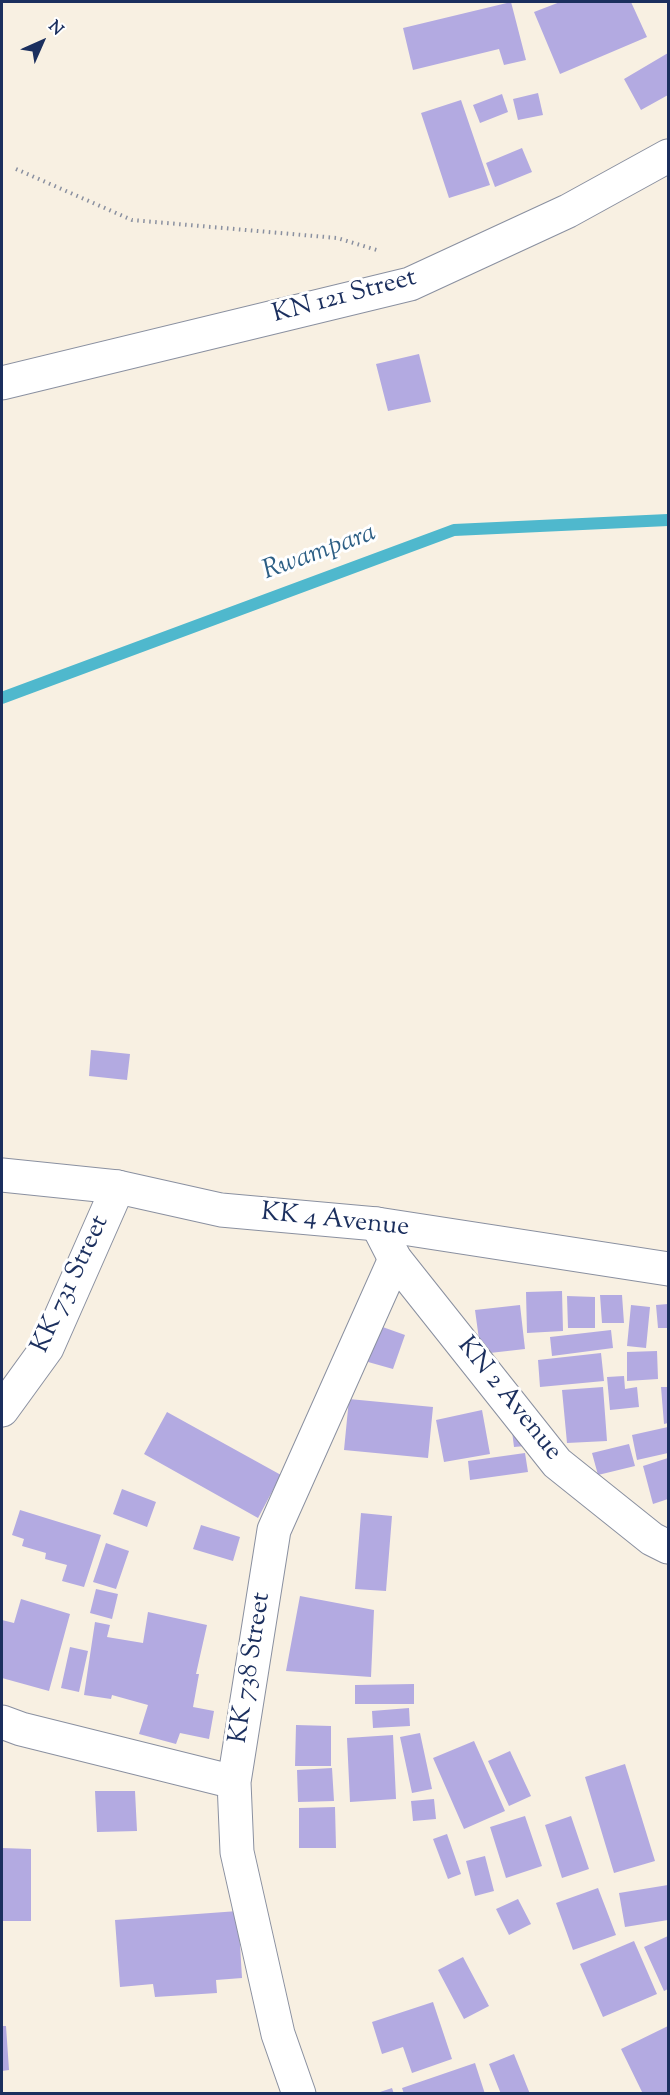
<!DOCTYPE html>
<style>
body{margin:0}
#map{position:relative;width:670px;height:2095px;overflow:hidden;background:#f8f0e2;font-family:"Sorts Mill Goudy",serif}
canvas{display:block}
.frame{position:absolute;inset:0;border:3px solid #1b2f5e;pointer-events:none}
.north{position:absolute;left:12px;top:12px;width:60px;height:60px;-webkit-text-stroke:4px #fff;paint-order:stroke;rotate:45deg;font-size:16px;font-weight:700;line-height:24px;text-align:center;color:#1b2f5e}
.north::after{content:'';display:block;margin:auto;width:21px;height:27px;background:#1b2f5e;clip-path:polygon(50% 0,100% 100%,50% 72%,0 100%)}
</style>
<div id="map">
<canvas width="670" height="2095"></canvas>
<div class="frame"></div>
<div class="north">N</div>
</div>
<script>
const g = document.querySelector('canvas').getContext('2d');
g.lineJoin = 'round';
function poly(rows) {
  const path = new Path2D();
  for (const r of rows) {
    path.moveTo(r[0], r[1]);
    for (let i = 2; i < r.length; i += 2) path.lineTo(r[i], r[i + 1]);
  }
  return path;
}
function trace(path, color, width, dash) {
  g.strokeStyle = color;
  g.lineWidth = width;
  g.lineCap = dash ? 'butt' : 'round';
  g.setLineDash(dash || []);
  g.stroke(path);
}
function fill(path, color) {
  g.fillStyle = color;
  g.fill(path, 'evenodd');
}
function label(font, color, halo, rows, align = 'center') {
  g.font = font + ' "Sorts Mill Goudy",serif';
  g.lineWidth = 6;
  g.setLineDash([]);
  g.textBaseline = 'middle';
  g.strokeStyle = halo;
  g.fillStyle = color;
  for (const [text, x, y, turn = 0] of rows) {
    g.save();
    g.translate(x, y);
    g.rotate((+turn || 0) * Math.PI / 180);
    g.textAlign = isNaN(turn) ? turn : align;
    if (halo) g.strokeText(text, 0, 0);
    g.fillText(text, 0, 0);
    g.restore();
  }
}
const stream = poly([
 [2,698,454,530,668,520]
]);
const building = poly([
 [511,2,526,60,504,65,499,49,413,70,403,28],
 [560,2,631,2,647,37,560,74,534,12],
 [668,53,668,95,641,110,624,79],
 [538,93,543,115,518,120,513,99],
 [502,94,508,112,480,123,473,105],
 [461,100,490,185,449,198,421,113],
 [522,148,532,172,495,187,486,163],
 [419,354,431,402,388,411,376,364],
 [91,1050,130,1054,127,1080,89,1076],
 [562,1291,563,1331,527,1333,526,1292],
 [600,1295,622,1295,624,1323,602,1323],
 [567,1296,595,1297,595,1328,568,1328],
 [668,1304,668,1328,658,1328,656,1305],
 [520,1305,525,1349,481,1354,475,1310],
 [631,1305,650,1307,646,1348,627,1346],
 [377,1325,405,1335,393,1369,361,1360],
 [611,1330,613,1348,552,1356,550,1337],
 [657,1351,658,1379,627,1381,627,1352],
 [601,1353,604,1381,540,1387,538,1360],
 [624,1376,625,1389,637,1387,639,1407,610,1410,607,1377],
 [603,1387,607,1441,567,1443,562,1390],
 [661,1387,668,1387,668,1423,664,1424],
 [349,1399,433,1407,428,1458,344,1450],
 [482,1410,490,1454,444,1462,436,1420],
 [167,1412,281,1475,258,1518,144,1454],
 [668,1427,668,1453,637,1460,632,1435],
 [512,1431,525,1446,514,1447],
 [629,1444,635,1466,598,1475,592,1453],
 [525,1453,528,1472,470,1480,468,1461],
 [668,1458,668,1499,653,1504,643,1466],
 [122,1489,156,1502,147,1527,113,1514],
 [20,1510,101,1535,84,1587,62,1581,67,1565,45,1559,46,1553,22,1546,24,1539,12,1535],
 [361,1513,392,1516,386,1591,355,1589],
 [201,1525,240,1537,233,1561,193,1549],
 [106,1543,129,1551,116,1589,93,1582],
 [96,1589,118,1594,112,1619,90,1613],
 [300,1596,374,1610,371,1677,286,1671],
 [21,1599,70,1614,49,1691,2,1678,2,1620,14,1623],
 [148,1612,207,1625,196,1674,199,1674,193,1707,214,1711,209,1739,180,1733,176,1744,139,1734,148,1705,112,1695,111,1699,84,1695,95,1622,110,1625,107,1637,143,1643],
 [70,1647,88,1651,79,1692,61,1688],
 [414,1684,414,1704,355,1704,355,1685],
 [409,1708,410,1726,373,1728,372,1711],
 [296,1725,331,1726,331,1766,295,1766],
 [420,1733,432,1789,412,1793,400,1737],
 [393,1735,396,1799,350,1802,347,1738],
 [474,1741,505,1811,464,1829,433,1758],
 [510,1751,531,1796,509,1806,488,1761],
 [625,1764,655,1861,614,1873,585,1777],
 [332,1768,334,1801,298,1802,297,1770],
 [95,1791,135,1791,137,1831,97,1832],
 [434,1799,436,1819,413,1821,411,1801],
 [335,1807,336,1848,299,1848,299,1808],
 [525,1816,542,1866,506,1878,490,1827],
 [571,1816,589,1869,562,1878,545,1825],
 [447,1834,461,1874,448,1879,433,1839],
 [2,1848,31,1849,31,1921,2,1921],
 [485,1856,494,1891,475,1896,466,1861],
 [668,1885,668,1920,625,1927,619,1893],
 [598,1888,616,1935,573,1950,556,1903],
 [518,1899,531,1924,509,1935,496,1909],
 [238,1911,242,1978,216,1980,217,1993,155,1997,153,1984,120,1987,115,1920],
 [668,1936,668,1989,664,1991,644,1947],
 [634,1941,657,1994,603,2017,580,1964],
 [463,1957,489,2006,464,2019,438,1970],
 [433,2002,452,2059,412,2073,403,2047,382,2054,372,2022],
 [2,2026,6,2026,9,2070,2,2071],
 [668,2026,668,2094,643,2094,621,2049],
 [514,2054,530,2094,501,2094,489,2064],
 [475,2063,485,2094,404,2094,402,2088],
 [392,2088,394,2094,377,2094,377,2093]
]);
const path = poly([
 [16,169,132,220,337,238,380,251]
]);
const minor = poly([
 [2,383,410,284,568,211,668,156],
 [2,1410,47,1348,118,1187],
 [2,1722,21,1729,234,1782],
 [299,2094,278,2034,237,1852,234,1782,274,1530,395,1259]
]);
const tertiary = poly([
 [377,1224,395,1259,557,1463,652,1539,668,1547]
]);
const secondary = poly([
 [2,1175,118,1187,221,1210,377,1224,668,1269]
]);
const streetNames = [
 ["KN 121 Street",345,298,-15],
 ["KK 4 Avenue",335,1222,6],
 ["KK 731 Street",72,1285,-65],
 ["KN 2 Avenue",508,1400,51],
 ["KK 738 Street",252,1668,-81]
];
const waterNames = [
 ["Rwampara",320,554,-20]
];
trace(stream, '#4fb8cd', 12);
fill(building, '#b3aae1');
trace(minor, '#8a90a0', 35);
trace(tertiary, '#8a90a0', 35);
trace(secondary, '#8a90a0', 35);
trace(path, '#8a90a0', 4, [1.5, 4.5]);
trace(minor, '#fff', 33);
trace(tertiary, '#fff', 33);
trace(secondary, '#fff', 33);
label('26px', '#1b2f5e', '#fff', streetNames);
label('italic 27px', '#2d5f85', '#fff', waterNames);
</script>
